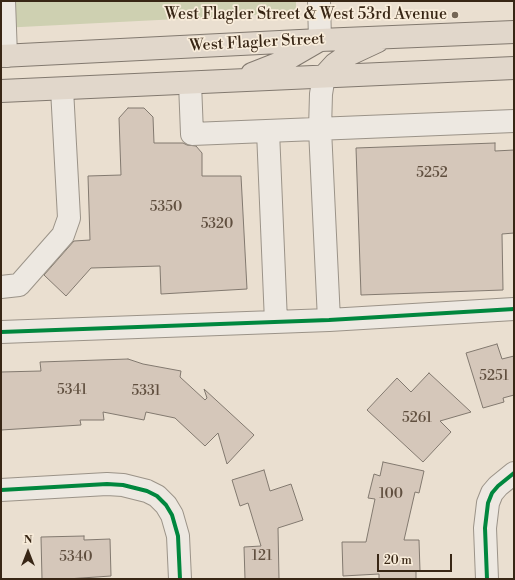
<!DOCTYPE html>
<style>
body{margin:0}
#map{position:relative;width:515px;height:580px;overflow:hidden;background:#eadfd0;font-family:"Libre Bodoni",serif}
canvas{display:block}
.frame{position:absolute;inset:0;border:2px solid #382615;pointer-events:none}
.north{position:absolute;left:8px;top:532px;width:40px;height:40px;-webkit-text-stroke:3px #f8ecda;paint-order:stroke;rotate:0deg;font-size:11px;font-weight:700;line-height:16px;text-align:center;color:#382615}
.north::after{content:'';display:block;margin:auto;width:14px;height:18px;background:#382615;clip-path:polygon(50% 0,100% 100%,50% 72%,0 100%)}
.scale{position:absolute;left:377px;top:554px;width:75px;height:18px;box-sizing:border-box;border:2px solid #382615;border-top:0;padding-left:5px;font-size:12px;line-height:14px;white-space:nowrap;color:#382615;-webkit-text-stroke:3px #f8ecda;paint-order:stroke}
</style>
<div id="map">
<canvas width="515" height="580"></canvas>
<div class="frame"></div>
<div class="north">N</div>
<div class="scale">20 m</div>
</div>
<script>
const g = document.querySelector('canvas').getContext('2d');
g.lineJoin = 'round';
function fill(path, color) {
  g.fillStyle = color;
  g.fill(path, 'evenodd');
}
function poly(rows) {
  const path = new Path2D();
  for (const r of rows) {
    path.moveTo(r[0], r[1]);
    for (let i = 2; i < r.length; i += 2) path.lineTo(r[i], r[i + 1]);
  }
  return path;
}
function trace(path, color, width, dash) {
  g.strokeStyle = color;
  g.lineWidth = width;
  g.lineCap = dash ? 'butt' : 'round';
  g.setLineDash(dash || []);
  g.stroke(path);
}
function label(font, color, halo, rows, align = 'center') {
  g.font = font + ' "Libre Bodoni",serif';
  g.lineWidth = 3.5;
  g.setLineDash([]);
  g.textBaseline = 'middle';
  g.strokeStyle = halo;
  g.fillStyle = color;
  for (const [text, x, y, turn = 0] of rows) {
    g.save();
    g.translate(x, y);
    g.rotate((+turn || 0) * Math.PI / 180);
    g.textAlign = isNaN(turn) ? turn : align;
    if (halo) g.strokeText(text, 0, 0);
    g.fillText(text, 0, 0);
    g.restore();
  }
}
const green = poly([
 [1,1,296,1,296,13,1,28]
]);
const building = poly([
 [128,108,144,108,153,117,154,143,183,143,187,145,196,146,202,153,202,176,241,176,247,289,161,294,160,266,91,268,66,296,44,275,74,241,90,240,88,176,121,175,119,118,128,108],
 [495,143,495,151,514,150,514,233,502,234,503,290,361,295,356,148,495,143],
 [497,344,502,359,514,356,514,395,503,398,504,402,483,408,466,353,497,344],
 [128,359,143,364,181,371,180,377,205,400,207,398,204,389,254,435,227,464,218,433,205,446,175,418,146,412,144,420,103,412,104,420,80,420,81,425,1,430,1,372,41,371,40,362,128,359],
 [429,373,471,412,440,421,451,432,423,462,367,410,397,378,411,392,429,373],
 [383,462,424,471,419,493,415,492,404,540,419,540,420,571,416,571,416,579,379,579,379,574,343,576,342,542,366,542,375,499,368,498,374,474,380,476,383,462],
 [264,470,270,491,291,484,303,520,278,528,279,579,245,579,244,547,261,546,248,503,240,506,232,480,264,470],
 [84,536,84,540,110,539,111,576,67,579,42,579,41,537,84,536]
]);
const minor = poly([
 [4,1,6,56],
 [319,1,320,40],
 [324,76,321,94,320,129,329,320],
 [190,83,192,134,514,121],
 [268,131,276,322],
 [1,287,19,285,63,235,69,218,62,89],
 [1,332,329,320,514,309],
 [1,490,107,484,123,485,147,491,157,496,166,505,172,515,178,536,180,579],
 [487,579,485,528,488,503,492,493,498,486,514,473]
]);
const major = poly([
 [1,56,320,40,514,32],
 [252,74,280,63,318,41],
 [324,76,335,64,348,55,378,41],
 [1,91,514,68]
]);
const cycleway = poly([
 [1,332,329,320,514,309],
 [1,490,107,484,123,485,147,491,157,496,166,505,172,515,178,536,180,579],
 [487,579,485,528,488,503,492,493,498,486,514,473]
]);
const markers = [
 [455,15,4,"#766756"]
];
const numberNames = [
 ["5252",432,174],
 ["5350",166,208],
 ["5320",217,225],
 ["5251",494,377],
 ["5341",72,391],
 ["5331",146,392],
 ["5261",417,419],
 ["100",391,495],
 ["121",262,557],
 ["5340",76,558]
];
const poiNames = [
 ["West Flagler Street & West 53rd Avenue",447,15]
];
const streetNames = [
 ["West Flagler Street",257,43,-3]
];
fill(green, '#ced0b1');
fill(building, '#d5c7ba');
trace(building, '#82796f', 1);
trace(minor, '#9b9388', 24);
trace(major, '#82796f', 24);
trace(minor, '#ede8e1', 22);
trace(major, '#e1d7cb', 22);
trace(cycleway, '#00873e', 4);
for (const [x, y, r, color] of markers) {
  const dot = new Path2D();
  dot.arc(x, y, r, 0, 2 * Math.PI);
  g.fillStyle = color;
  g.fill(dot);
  trace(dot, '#f8ecda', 1.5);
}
label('14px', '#604f3f', null, numberNames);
label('16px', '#382615', '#f8ecda', poiNames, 'right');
label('16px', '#382615', '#f8ecda', streetNames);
</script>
